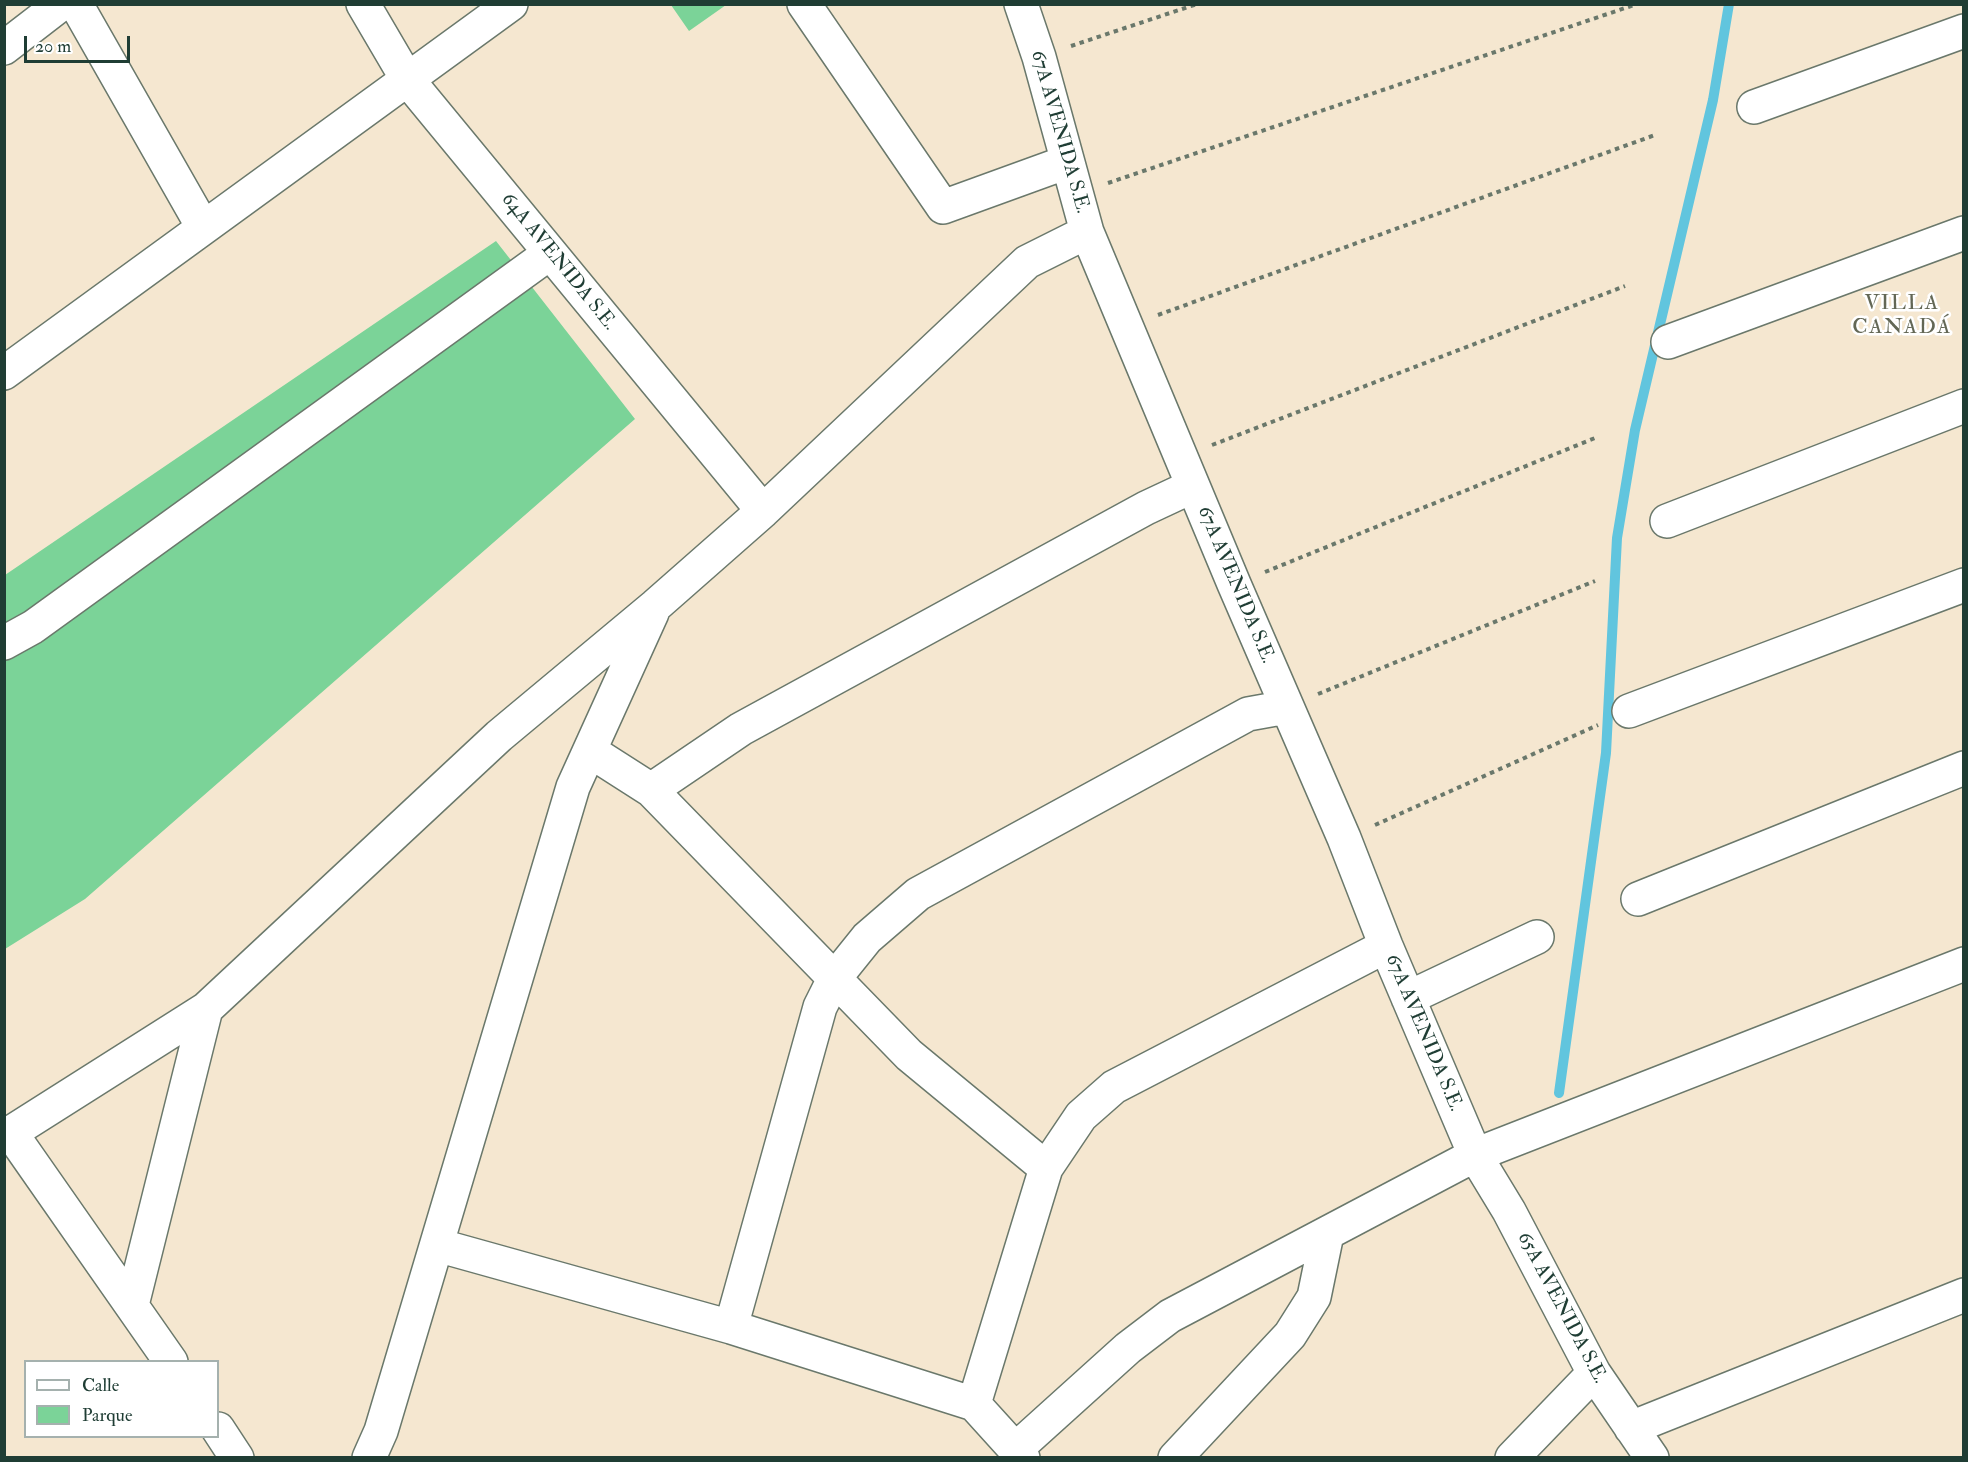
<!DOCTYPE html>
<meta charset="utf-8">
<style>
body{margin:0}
#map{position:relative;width:1968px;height:1462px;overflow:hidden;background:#f5e7d0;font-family:"IM FELL Double Pica",serif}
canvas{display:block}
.frame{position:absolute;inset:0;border:6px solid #1f3d34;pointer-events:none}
.legend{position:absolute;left:24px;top:1360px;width:195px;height:78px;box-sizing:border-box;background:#fff;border:2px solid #a5b1ae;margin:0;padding:8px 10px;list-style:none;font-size:18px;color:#1f3d34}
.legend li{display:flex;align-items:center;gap:12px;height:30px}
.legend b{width:30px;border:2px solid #a5b1ae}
.scale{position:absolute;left:24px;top:36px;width:106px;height:27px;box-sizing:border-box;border:3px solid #1f3d34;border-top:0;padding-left:8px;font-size:18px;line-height:21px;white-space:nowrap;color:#1f3d34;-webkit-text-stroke:4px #fff;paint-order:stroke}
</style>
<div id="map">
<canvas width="1968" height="1462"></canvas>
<div class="frame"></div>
<ul class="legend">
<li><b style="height:8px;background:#fff"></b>Calle</li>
<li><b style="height:16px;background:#7bd398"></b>Parque</li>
</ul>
<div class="scale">20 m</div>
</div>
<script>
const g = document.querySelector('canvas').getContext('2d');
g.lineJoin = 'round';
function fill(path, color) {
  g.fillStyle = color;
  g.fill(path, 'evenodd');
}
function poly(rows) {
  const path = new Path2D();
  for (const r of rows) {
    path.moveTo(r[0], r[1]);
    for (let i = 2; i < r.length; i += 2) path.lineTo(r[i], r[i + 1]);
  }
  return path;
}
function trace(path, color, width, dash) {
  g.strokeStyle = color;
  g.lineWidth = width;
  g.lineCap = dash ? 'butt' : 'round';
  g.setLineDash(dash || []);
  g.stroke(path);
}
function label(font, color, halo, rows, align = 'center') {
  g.font = font + ' "IM FELL Double Pica",serif';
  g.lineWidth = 5;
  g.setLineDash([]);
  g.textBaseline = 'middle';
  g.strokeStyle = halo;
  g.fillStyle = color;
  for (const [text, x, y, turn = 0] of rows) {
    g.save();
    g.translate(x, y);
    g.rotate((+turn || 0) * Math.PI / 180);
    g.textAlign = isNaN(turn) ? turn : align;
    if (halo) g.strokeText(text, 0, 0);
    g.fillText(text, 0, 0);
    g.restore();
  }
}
const green = poly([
 [671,5,726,5,689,31],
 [496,241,635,419,85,899,5,949,5,575]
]);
const stream = poly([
 [1559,1093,1606,753,1617,538,1635,430,1713,100,1729,4]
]);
const path = poly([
 [1071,46,1197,4],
 [1108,183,1637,4],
 [1158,315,1655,135],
 [1212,445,1625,286],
 [1265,572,1595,438],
 [1318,694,1595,581],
 [1375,825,1598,725]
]);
const minor = poly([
 [76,4,203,227],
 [363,4,407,79,763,511],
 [804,4,943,207,1067,162],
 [1021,4,1039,57,1087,232,1234,584,1344,838,1386,946,1475,1155,1509,1211,1594,1373,1652,1458],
 [4,48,61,4],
 [1754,107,1964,31],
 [1668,342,1964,233],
 [4,373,511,4],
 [1667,521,1964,406],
 [4,643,33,627,550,253],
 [1629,711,1964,585],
 [590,751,651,790,909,1055,1046,1168],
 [651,790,741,729,1146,508,1193,486],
 [1638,899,1964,768],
 [1408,998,1537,937],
 [11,1133,171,1362],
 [4,1137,206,1009,499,736,655,606,763,511,1027,262,1087,232],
 [437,1245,731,1327,974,1404,1023,1458],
 [132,1305,206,1009],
 [731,1327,820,1007,834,979,867,938,918,894,1248,714,1287,707],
 [974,1404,1046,1168,1081,1116,1114,1087,1386,946],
 [1631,1428,1964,1295],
 [218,1429,237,1458],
 [1016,1449,1128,1348,1170,1316,1475,1155,1964,964],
 [369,1458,381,1431,573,787,652,613],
 [1175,1458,1290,1335,1314,1297,1327,1234],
 [1512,1458,1594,1373]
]);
const streetNames = [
 ["67A AVENIDA S.E.",1059,132,74],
 ["64A AVENIDA S.E.",558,262,51],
 ["67A AVENIDA S.E.",1235,585,67],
 ["67A AVENIDA S.E.",1423,1033,67],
 ["65A AVENIDA S.E.",1561,1308,62]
];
const neighbourhoodNames = [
 ["VILLA",1902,304],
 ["CANADÁ",1902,328]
];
fill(green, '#7bd398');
trace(stream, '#61c5de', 10);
trace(minor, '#6a786b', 36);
trace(path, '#6a786b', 4, [4.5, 4.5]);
trace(minor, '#fff', 33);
label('20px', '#1f3d34', '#fff', streetNames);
g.letterSpacing = '1.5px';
label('21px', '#636755', '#fff', neighbourhoodNames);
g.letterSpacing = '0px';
</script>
